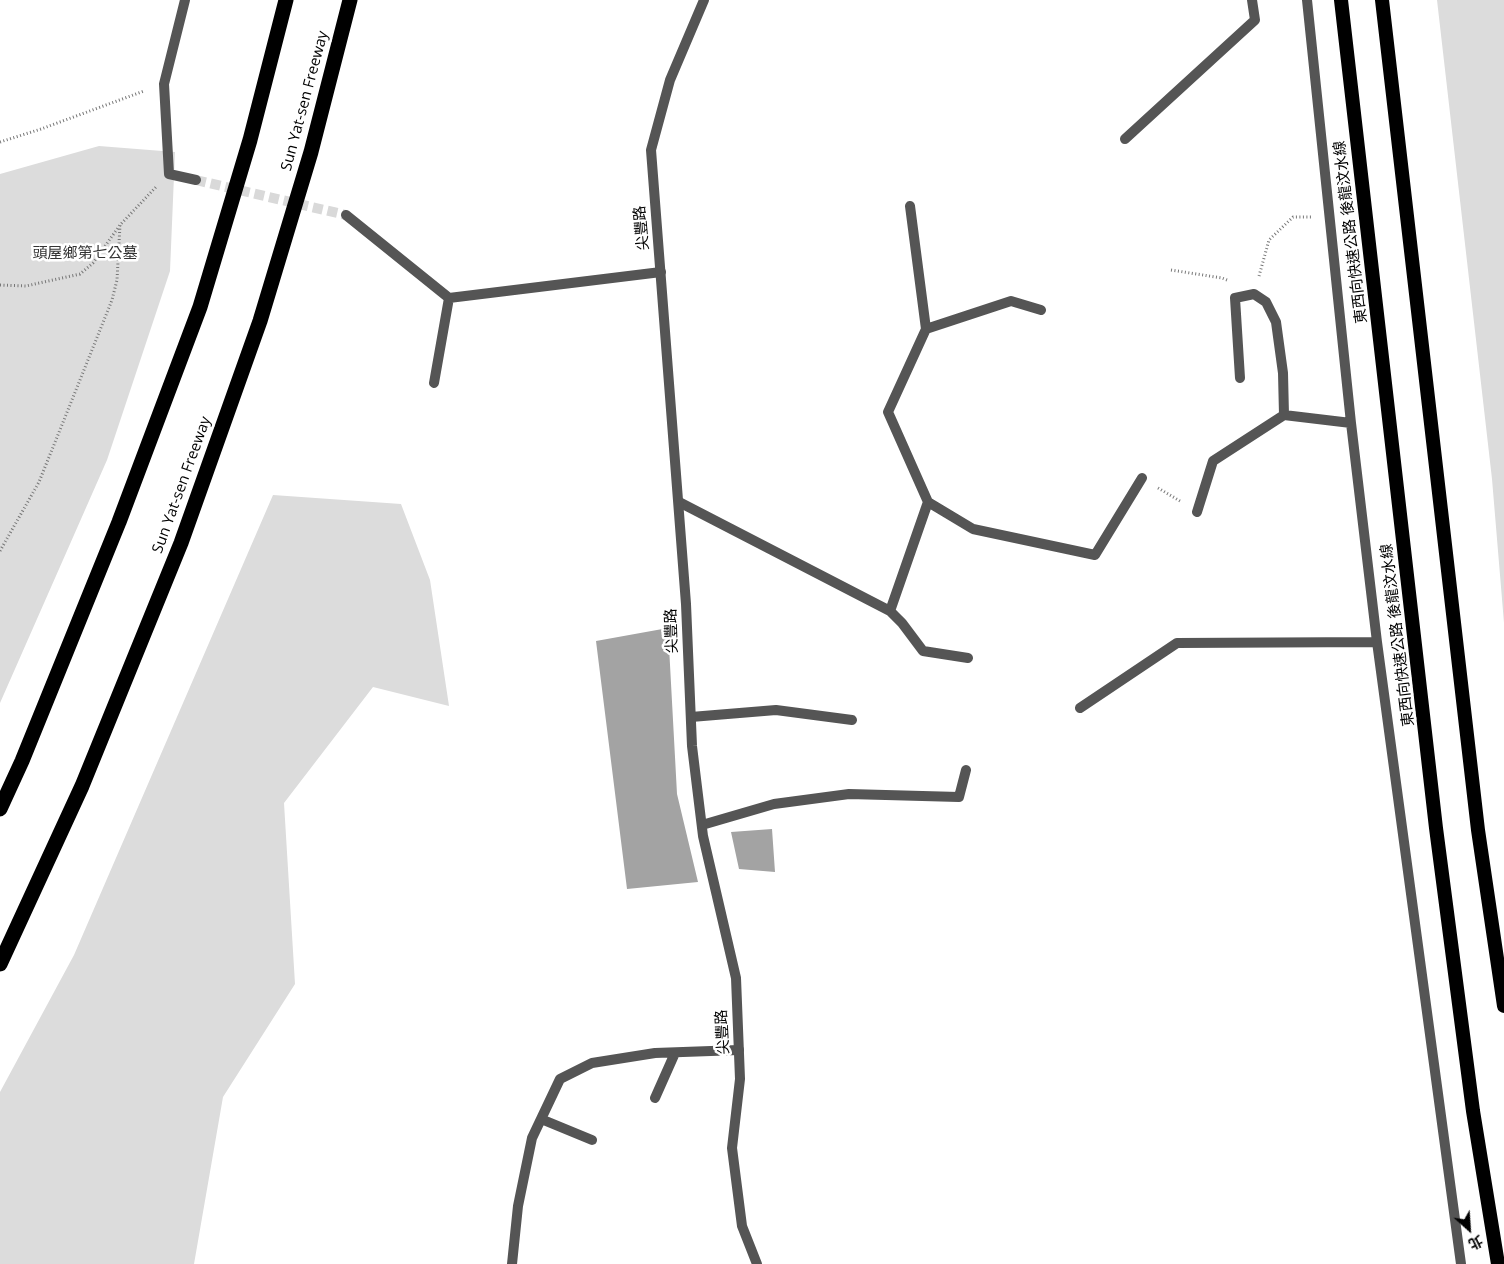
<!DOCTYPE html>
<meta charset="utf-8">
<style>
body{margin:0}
#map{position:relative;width:1504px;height:1264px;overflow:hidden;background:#fff;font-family:"Open Sans","Noto Sans TC",sans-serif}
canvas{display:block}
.north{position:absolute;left:1444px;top:1204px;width:50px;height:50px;-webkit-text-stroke:4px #fff;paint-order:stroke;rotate:154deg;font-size:14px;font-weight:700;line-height:20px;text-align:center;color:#000}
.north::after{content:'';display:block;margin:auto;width:18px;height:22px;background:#000;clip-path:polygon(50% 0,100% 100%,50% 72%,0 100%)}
</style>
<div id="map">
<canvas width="1504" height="1264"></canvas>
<div class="north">北</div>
</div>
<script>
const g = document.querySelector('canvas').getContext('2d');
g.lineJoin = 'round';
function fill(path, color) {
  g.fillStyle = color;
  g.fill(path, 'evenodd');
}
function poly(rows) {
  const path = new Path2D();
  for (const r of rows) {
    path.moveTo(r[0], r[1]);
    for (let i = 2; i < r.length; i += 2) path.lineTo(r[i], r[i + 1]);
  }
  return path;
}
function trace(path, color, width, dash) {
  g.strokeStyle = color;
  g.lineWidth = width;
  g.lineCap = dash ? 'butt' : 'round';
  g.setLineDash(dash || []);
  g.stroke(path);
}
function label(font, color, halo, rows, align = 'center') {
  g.font = font + ' "Open Sans","Noto Sans TC",sans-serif';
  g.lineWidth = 5;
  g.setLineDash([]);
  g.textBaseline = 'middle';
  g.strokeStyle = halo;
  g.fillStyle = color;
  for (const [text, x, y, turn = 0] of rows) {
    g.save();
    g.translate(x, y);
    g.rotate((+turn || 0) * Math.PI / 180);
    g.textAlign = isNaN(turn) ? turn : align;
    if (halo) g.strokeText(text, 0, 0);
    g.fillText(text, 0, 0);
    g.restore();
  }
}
const green = poly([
 [1437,0,1504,0,1504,623,1492,479],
 [99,146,175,152,170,271,107,460,0,703,0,174],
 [273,495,401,504,430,580,449,706,373,687,284,803,295,984,223,1097,194,1264,0,1264,0,1092,74,955]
]);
const water = poly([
 [668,628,677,794,698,882,627,889,596,641],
 [772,829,775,872,739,869,731,832]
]);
const minorTunnel = poly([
 [196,180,346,215]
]);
const path = poly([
 [0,142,41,129,144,91],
 [1171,270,1222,278,1227,280],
 [1259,276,1269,240,1293,217,1311,217],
 [0,285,26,286,80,274,93,263,120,225,156,187],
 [1158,488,1180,501],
 [0,551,39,482,112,300,117,280,120,225]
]);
const service = poly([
 [1307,0,1351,423,1377,642,1461,1264],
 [1125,139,1255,20,1252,0],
 [926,329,1011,301,1041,310],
 [1240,378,1235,298,1254,294,1266,302,1276,322,1283,373,1284,415,1351,423],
 [679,502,890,611,902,623,923,651,968,658],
 [928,502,973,529,1095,555,1142,478],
 [1197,512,1213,461,1284,415],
 [890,611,928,502,888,412,926,329,910,206],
 [1080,708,1177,643,1377,642],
 [691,717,776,710,852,720],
 [702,825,774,804,849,794,959,797,966,770],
 [655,1098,675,1053],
 [541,1119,592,1140],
 [512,1264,518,1206,532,1138,560,1079,592,1063,655,1053,739,1050]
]);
const minor = poly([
 [185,0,164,84,169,174,196,180],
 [346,215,449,298,661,272],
 [434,383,449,298]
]);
const tertiary = poly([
 [704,0,670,80,651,150,686,604,692,746,703,836,736,978,740,1079,732,1148,742,1226,757,1264]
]);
const trunk = poly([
 [1341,0,1436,828,1473,1111,1498,1264],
 [1382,0,1478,830,1504,1006]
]);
const motorway = poly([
 [0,809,22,761,119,522,200,307,250,140,286,0],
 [0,964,82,786,181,543,260,321,311,152,350,0]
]);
const streetNames = [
 ["Sun Yat-sen Freeway",305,101,-75],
 ["尖豐路",642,228,-95],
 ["東西向快速公路 後龍汶水線",1351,232,-97],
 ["Sun Yat-sen Freeway",182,485,-70],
 ["尖豐路",672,631,-92],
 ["東西向快速公路 後龍汶水線",1398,635,-97],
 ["尖豐路",723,1032,-93]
];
const parkNames = [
 ["頭屋鄉第七公墓",85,254]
];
fill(green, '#dcdcdc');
fill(water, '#a3a3a3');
trace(minorTunnel, '#d9d9d9', 10, [10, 5]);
trace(path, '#777', 3, [1, 2.5]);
trace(service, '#555', 10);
trace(minor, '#555', 10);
trace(tertiary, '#555', 10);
trace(trunk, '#000', 14);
trace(motorway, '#000', 15);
label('15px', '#000', '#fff', streetNames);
label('15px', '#333', '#fff', parkNames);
</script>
